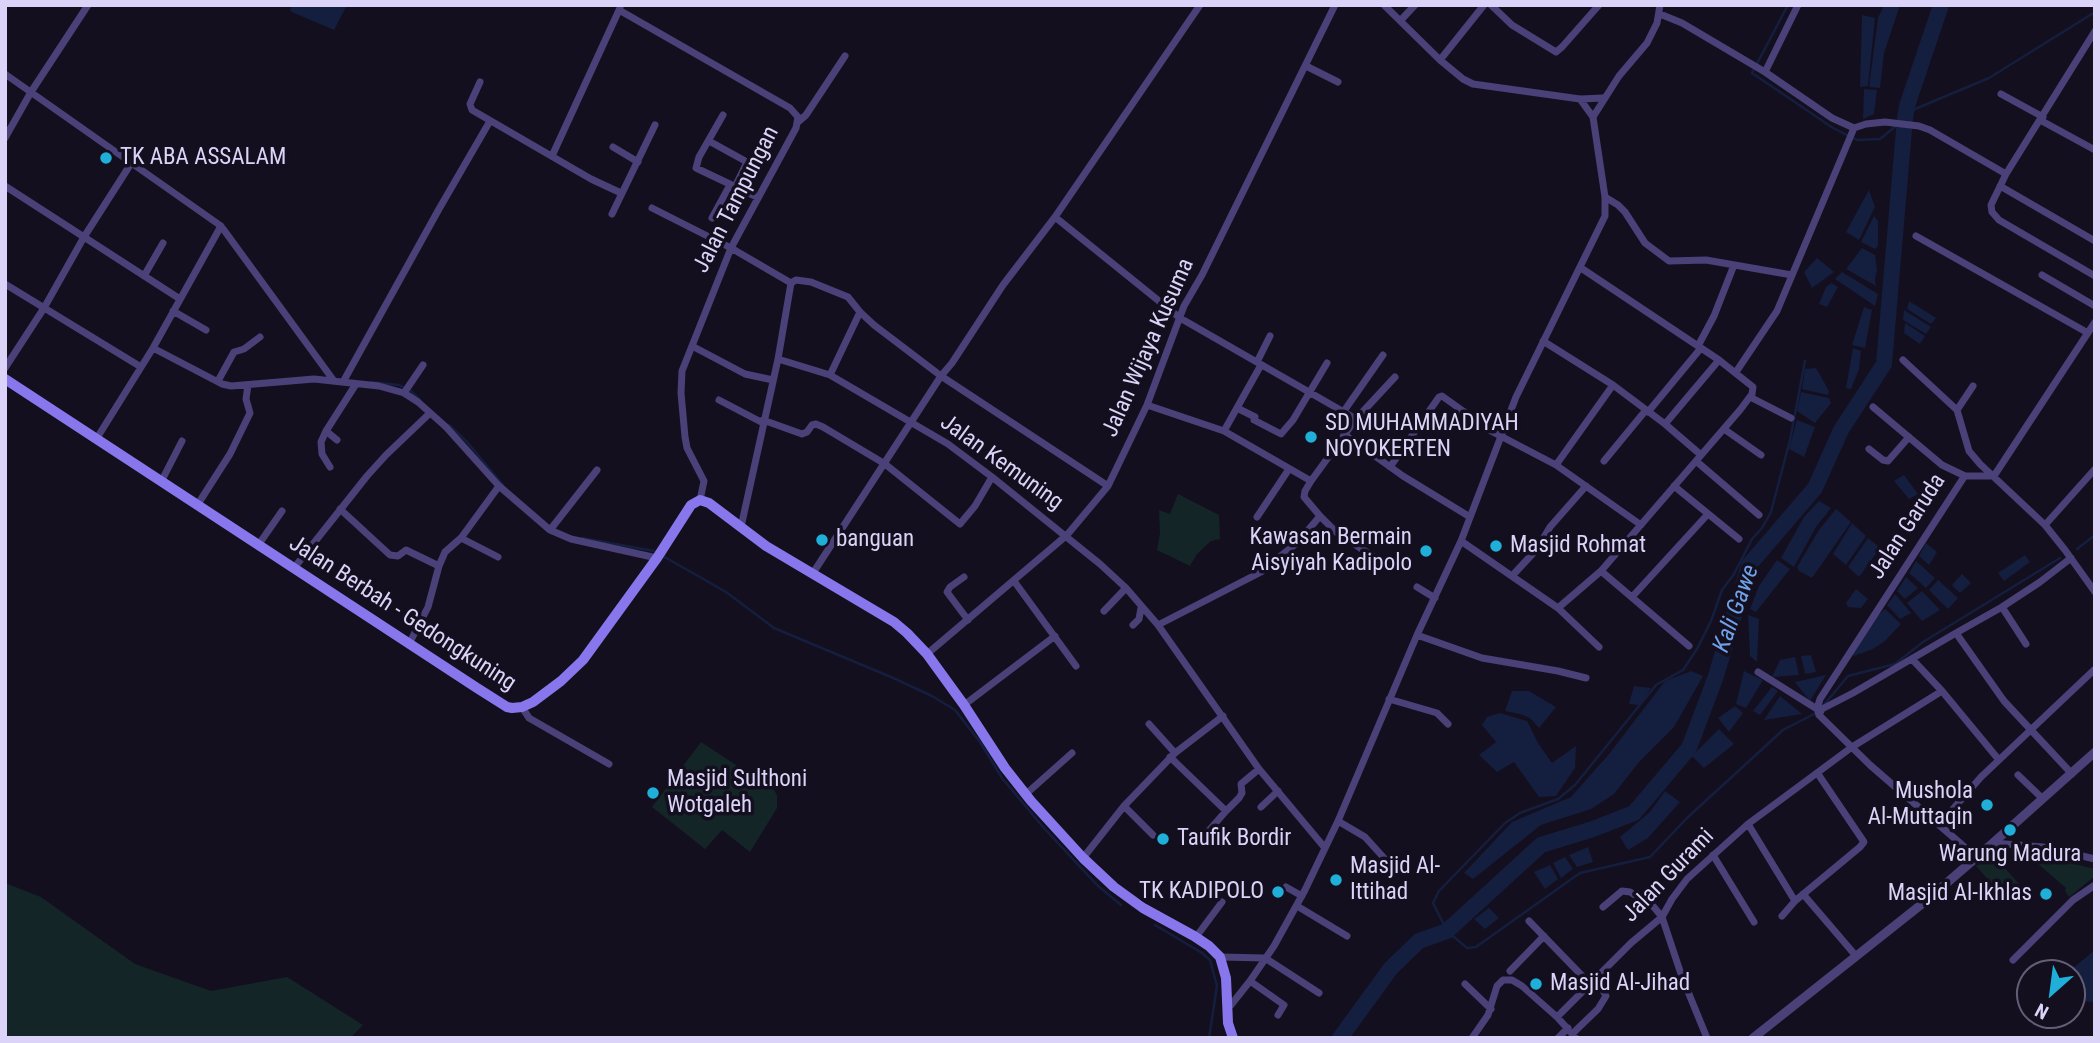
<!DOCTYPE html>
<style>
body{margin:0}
#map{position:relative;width:2100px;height:1043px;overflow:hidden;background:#140f1e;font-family:"Roboto Condensed",sans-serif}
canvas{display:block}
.frame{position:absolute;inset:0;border:7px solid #dcd3f9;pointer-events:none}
.north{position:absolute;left:2016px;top:959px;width:70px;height:70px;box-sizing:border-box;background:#140f1e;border:2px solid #645d76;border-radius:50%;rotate:208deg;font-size:19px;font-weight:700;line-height:28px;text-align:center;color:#dcd3f9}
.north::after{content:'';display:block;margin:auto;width:24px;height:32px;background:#1fafd9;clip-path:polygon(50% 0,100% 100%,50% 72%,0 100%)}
</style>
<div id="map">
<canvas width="2100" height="1043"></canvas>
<div class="frame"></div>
<div class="north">N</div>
</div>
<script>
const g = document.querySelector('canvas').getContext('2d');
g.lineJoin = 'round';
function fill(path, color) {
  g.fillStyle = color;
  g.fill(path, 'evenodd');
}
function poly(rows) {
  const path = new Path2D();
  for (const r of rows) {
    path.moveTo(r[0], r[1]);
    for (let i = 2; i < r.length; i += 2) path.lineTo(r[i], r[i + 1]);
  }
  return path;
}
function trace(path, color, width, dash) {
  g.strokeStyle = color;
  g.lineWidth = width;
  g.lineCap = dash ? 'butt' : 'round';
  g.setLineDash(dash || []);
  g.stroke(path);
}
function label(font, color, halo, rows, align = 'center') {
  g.font = font + ' "Roboto Condensed",sans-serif';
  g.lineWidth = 7;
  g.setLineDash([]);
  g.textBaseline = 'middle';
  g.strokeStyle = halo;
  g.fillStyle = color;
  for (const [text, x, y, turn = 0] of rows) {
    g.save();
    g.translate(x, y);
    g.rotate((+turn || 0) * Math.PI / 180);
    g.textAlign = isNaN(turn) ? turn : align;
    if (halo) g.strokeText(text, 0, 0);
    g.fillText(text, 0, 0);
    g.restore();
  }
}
const green = poly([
 [1178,494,1219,515,1220,539,1211,541,1197,554,1190,566,1157,550,1160,533,1159,510,1170,514],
 [701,742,774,790,777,795,777,808,750,852,722,830,705,849,652,807],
 [1992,854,2022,887,2004,897,1976,866],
 [2039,855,2095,869,2095,876,2069,897,2065,891,2066,888,2029,856],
 [5,883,41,897,135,964,211,991,287,977,363,1025,350,1038,5,1038]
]);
const water = poly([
 [292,5,347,5,334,30,292,12,290,10],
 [1884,5,1900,5,1884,53,1880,88,1869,87,1878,18],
 [1862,15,1875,18,1868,86,1860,87],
 [1864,89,1877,90,1874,114,1863,119],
 [1869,190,1875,207,1859,240,1846,232],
 [1874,216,1878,221,1878,246,1875,249,1861,242],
 [1862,248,1875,255,1877,270,1875,279,1876,286,1846,269],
 [1817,258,1834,272,1812,288,1804,272],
 [1842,272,1878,294,1875,306,1835,279],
 [1831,283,1838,287,1827,307,1819,304,1826,287],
 [1909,301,1936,318,1931,324,1907,309],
 [1864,307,1872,310,1865,348,1852,345],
 [1904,310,1931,327,1926,334,1903,320],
 [1905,323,1925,336,1920,344,1904,333],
 [1853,348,1861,351,1859,369,1851,389,1846,388],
 [1816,368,1829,391,1828,395,1802,389,1805,369],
 [1801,392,1829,398,1831,403,1815,423,1797,411],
 [1797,420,1815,427,1804,457,1789,449],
 [1904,475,1918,494,1909,499,1894,481],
 [1819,501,1831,508,1816,527,1794,567,1781,558,1804,517],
 [1836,509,1851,522,1812,578,1799,571,1797,567,1819,530],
 [1852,523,1866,536,1846,565,1833,554],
 [1868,538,1880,548,1859,577,1848,567],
 [1926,543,1937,552,1929,565,1919,556],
 [2025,555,2030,562,2004,581,1998,573],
 [1777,560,1790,569,1756,612,1750,609,1759,586],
 [1916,561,1935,578,1926,588,1909,573],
 [1962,574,1971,583,1960,593,1952,585],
 [1906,577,1918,588,1905,599,1897,591],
 [1938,580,1958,598,1948,609,1929,590],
 [1856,589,1868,599,1861,608,1848,607,1846,603],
 [1922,591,1940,610,1922,621,1907,603],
 [1895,594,1911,613,1900,619,1887,605],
 [1885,609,1901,624,1885,641,1873,649,1854,656,1852,653,1874,619],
 [1748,615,1759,619,1757,662,1750,656],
 [1811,655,1816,672,1805,674,1801,656],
 [1795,657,1799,675,1772,677,1780,660],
 [1691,671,1703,676,1674,727,1639,762,1614,794,1591,809,1541,825,1473,879,1464,873,1512,822,1571,797,1609,754,1665,681],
 [1744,671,1763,680,1746,708,1736,704],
 [1826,675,1810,701,1795,682],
 [1634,686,1651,688,1640,705,1629,704],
 [1772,687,1778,691,1760,715,1753,711],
 [1512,691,1529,691,1556,707,1539,728,1530,718,1520,714,1505,711],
 [1780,696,1802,714,1764,720],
 [1735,706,1743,713,1729,732,1718,718],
 [1500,713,1527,721,1538,743,1552,763,1576,746,1575,768,1556,796,1539,797,1514,762,1497,772,1479,755,1496,742,1482,725,1487,717],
 [1719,729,1734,744,1704,768,1692,756],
 [1665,791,1680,802,1648,838,1628,850,1620,837,1650,812],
 [1588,847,1593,862,1577,867,1569,855],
 [1565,857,1573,869,1561,878,1553,863],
 [1550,865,1558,879,1545,889,1534,872],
 [1489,908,1499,918,1485,929,1474,919],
 [2095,950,2095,1002,2072,1001,2072,973,2067,973]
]);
const stream = poly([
 [1788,5,1752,73,1833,128,1857,140,1880,139,1896,126],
 [1901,121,1915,109,1989,78,2095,12],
 [1805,361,1790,440,1771,512,1762,528,1752,539,1734,574,1722,590,1711,621,1697,649,1683,670,1656,685,1575,785,1558,799,1520,813,1505,823,1439,891,1433,903,1447,931,1467,948,1476,947,1580,873,1650,857,1688,817,1783,730,1816,713],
 [371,382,399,385,411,391,420,400],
 [449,425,467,442,503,485],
 [582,538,654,551,726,592,774,628,891,677,932,696,955,710,980,742,1002,778,1043,827,1097,885,1121,905],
 [2077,549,2095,535],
 [1823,706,1848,676,1895,664,1923,642,2060,558],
 [1155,925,1202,953,1210,960,1217,986,1209,1038]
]);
const river = poly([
 [1340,1038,1391,968,1419,941,1447,931,1541,845,1593,829,1634,813,1689,748,1716,676,1749,565,1815,488,1841,430,1884,364,1905,118,1907,106,1941,5]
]);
const minor = poly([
 [1384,5,1440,60,1463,79,1473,84,1580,99,1603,98],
 [1491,5,1512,25,1556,52,1562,47,1599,5],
 [619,10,790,108,798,117,796,128,731,248,682,371,681,393,685,437,687,448,704,481,700,500],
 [1660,14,1682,23,1765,72,1832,118,1854,128,1866,124,1885,122,1919,126,1930,130,2006,174],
 [1401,20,1415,5],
 [2095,31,2006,174,1991,205,1992,212,1999,220,2095,276],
 [1440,60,1484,5],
 [1306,66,1338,82],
 [1765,72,1798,5],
 [5,74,221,226,334,381],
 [480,82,470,104,472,110,591,179,621,193],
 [2001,94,2043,117],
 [1580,99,1593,117],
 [723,115,699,157,696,168,757,197],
 [2040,120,2095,150],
 [798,122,806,115,845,56],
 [5,138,31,92,88,5],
 [709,141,747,162,735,187],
 [613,147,638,162],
 [552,156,620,8],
 [5,186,180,299],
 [2000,186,2095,241],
 [1605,197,1618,205,1625,212,1645,243,1669,261,1706,260,1792,275],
 [652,208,731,248,791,283,778,359,741,527],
 [612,214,655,125],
 [1055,217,1180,318,1356,419],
 [712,218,730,185],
 [1916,236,2088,333],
 [2042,275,2095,306],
 [144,276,163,243],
 [791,283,796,280,811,282,848,297,860,312,874,325,941,376,1108,486],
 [5,284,141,367],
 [173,311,206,330],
 [1543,341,1613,385,1665,424,1701,455],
 [692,346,745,374,773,380],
 [1698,346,1714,316,1734,265],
 [153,348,222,384,231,386,314,379,379,386,404,393,418,402,446,427,499,486,550,530,571,539,657,558],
 [778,359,830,375,948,444,992,477,1100,564,1126,588,1158,625,1259,769,1325,848],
 [1903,360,1957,410,1969,451,1980,464,2045,525,2065,550,2095,592],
 [1257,362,1270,336],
 [5,368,44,308,84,237,132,162],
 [1736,372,1777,311,1854,128],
 [830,375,860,312],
 [218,381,234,352,244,349,260,337],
 [343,382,439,209,490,121],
 [404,393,423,365],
 [1750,397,1791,418],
 [719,400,763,423],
 [1147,405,1224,431,1311,481,1356,419,1395,377],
 [1873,407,1942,465,1965,476],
 [1237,408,1255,417,1254,420,1281,434,1293,420,1327,363],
 [1957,410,1973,386],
 [1344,411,1383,355],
 [1648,412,1701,348],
 [763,420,802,434,807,432,812,425,816,424,823,427,885,464,960,524,975,506,992,477],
 [1458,422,1465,412],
 [1665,424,1719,360],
 [1724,429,1761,455],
 [326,431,321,442,322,454,330,467],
 [1224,431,1261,365],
 [1344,434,1403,476,1470,517],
 [97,438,153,348,221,226],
 [337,440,326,431,356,384],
 [1869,449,1883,460,1888,461,1909,437],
 [1604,461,1646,410],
 [1696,461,1759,515],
 [1556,465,1613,385],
 [1390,467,1439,397,1442,396,1491,431,1556,465,1641,525],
 [162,480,182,441],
 [1674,486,1739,539],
 [198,504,230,454,250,413,246,399,248,385],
 [340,509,390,555,398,556,406,550,439,566],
 [1320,516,1336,532,1377,559],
 [1257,517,1289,469],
 [2045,525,2095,469],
 [550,530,597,470],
 [461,538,498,557],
 [1461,541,1558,608,1599,647],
 [259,544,282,511],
 [294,568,367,476,386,455,430,413],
 [1601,571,1689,646],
 [813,573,941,376,952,363,1003,285,1055,217,1200,5],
 [1512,576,1537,549,1550,527,1586,486],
 [964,577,950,587,947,592,968,620],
 [1014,581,1076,666],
 [1417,587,1435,598],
 [1632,597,1708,514],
 [2002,607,2026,644],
 [1558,608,1601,571,1740,410,1752,394,1753,387,1719,360,1581,268],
 [1104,611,1126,588],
 [1133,625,1139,619,1141,608],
 [1158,625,1261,572,1298,542,1320,516,1304,497,1305,491,1311,481],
 [1956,633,2002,607,2040,582,2071,558],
 [1417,635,1482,658,1558,671,1586,678],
 [409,644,428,607,439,566,445,552,461,538,499,486],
 [927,654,1067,535,1108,486,1147,405,1184,306,1202,275,1335,5],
 [1912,659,1942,691,1999,760],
 [1758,672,1817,709,1819,715,1870,765,1976,857],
 [1389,699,1437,713,1448,724],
 [964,705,1055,636],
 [522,707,529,718,609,764],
 [1817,709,1820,699,1962,480,1965,476,1994,476,2095,322],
 [1819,715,1822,709,1853,693,1956,633,2004,701,2072,774],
 [1149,724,1175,753],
 [1170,757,1226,811,1239,798,1242,793,1241,784,1259,769],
 [2018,775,2043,799],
 [1026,794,1072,753],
 [1124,806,1153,835],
 [1261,807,1278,791],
 [1338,821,1365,837,1394,869],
 [1748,824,1795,901,1860,847,1864,842,1818,774],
 [1939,825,1981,777,2095,669],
 [1205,835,1226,811],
 [1993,843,2043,847,2095,859],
 [1713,855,1754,922],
 [1083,858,1124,806,1175,753,1223,716],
 [1286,887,1302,896],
 [1803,894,1856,956],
 [1297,906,1347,936],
 [1603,907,1622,891,1630,892,1653,906,1662,917,1682,977,1707,1038],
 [1782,916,1795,901],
 [1529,921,1590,984],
 [1196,937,1222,902],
 [1220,957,1265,958,1319,993],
 [2013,960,2073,900,2095,885],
 [1510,971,1544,936],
 [1250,981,1284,1005,1278,1015],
 [1465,984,1491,1009],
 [1227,1007,1231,1005,1250,981,1274,946,1305,890,1338,821,1417,635,1461,541,1516,397,1605,216,1605,197,1593,117,1619,76,1647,43,1657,23,1660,5],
 [1557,1017,1631,943,1662,917,1672,899,1687,879,1748,824,1852,747,1942,691],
 [1572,1034,1598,1009,1606,996,1596,977],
 [1472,1038,1488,1015,1497,986,1503,980,1512,980,1522,986,1557,1017,1576,1038],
 [1558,1038,1568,1028]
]);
const tertiary = poly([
 [1753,1038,1927,900,1993,843,2095,752]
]);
const secondary = poly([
 [5,379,477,688,507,707,512,708,522,707,533,702,561,681,583,660,657,558,691,505,700,500,709,503,766,546,894,622,907,633,927,654,964,705,1005,768,1031,801,1083,858,1114,887,1143,908,1194,936,1209,946,1220,957,1226,978,1228,1023,1233,1038]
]);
const markers = [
 [106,158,7,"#1fafd9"],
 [1311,437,7,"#1fafd9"],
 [822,540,7,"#1fafd9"],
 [1496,546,7,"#1fafd9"],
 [1426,551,7,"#1fafd9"],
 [653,793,7,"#1fafd9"],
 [1987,805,7,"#1fafd9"],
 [2010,830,7,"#1fafd9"],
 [1163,839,7,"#1fafd9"],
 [1336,880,7,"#1fafd9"],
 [1278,892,7,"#1fafd9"],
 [2046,894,7,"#1fafd9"],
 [1536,984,7,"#1fafd9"]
];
const poiNames = [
 ["TK ABA ASSALAM",120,158],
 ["SD MUHAMMADIYAH",1325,424],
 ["NOYOKERTEN",1325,450],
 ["Kawasan Bermain",1412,538,"right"],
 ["Aisyiyah Kadipolo",1412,564,"right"],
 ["banguan",836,540],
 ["Masjid Rohmat",1510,546],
 ["Masjid Sulthoni",667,780],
 ["Wotgaleh",667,806],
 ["Mushola",1973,792,"right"],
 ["Al-Muttaqin",1973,818,"right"],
 ["Taufik Bordir",1177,839],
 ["Warung Madura",2010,855,"center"],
 ["Masjid Al-",1350,867],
 ["Ittihad",1350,893],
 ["TK KADIPOLO",1264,892,"right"],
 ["Masjid Al-Ikhlas",2032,894,"right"],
 ["Masjid Al-Jihad",1550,984]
];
const streetNames = [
 ["Jalan Tampungan",737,200,-63],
 ["Jalan Wijaya Kusuma",1149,348,-66],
 ["Jalan Kemuning",1001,463,36],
 ["Jalan Garuda",1908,527,-57],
 ["Jalan Berbah - Gedongkuning",402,614,33],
 ["Jalan Gurami",1669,876,-46]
];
const waterNames = [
 ["Kali Gawe",1737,609,-70]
];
fill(green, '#132527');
fill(water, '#141e3e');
trace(stream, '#141e3e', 2.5);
trace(river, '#141e3e', 16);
trace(minor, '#494177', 7);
trace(tertiary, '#494177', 9);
trace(secondary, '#8877ec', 10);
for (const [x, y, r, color] of markers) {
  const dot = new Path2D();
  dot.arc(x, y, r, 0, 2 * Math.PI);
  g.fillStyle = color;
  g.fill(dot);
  trace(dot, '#140f1e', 2.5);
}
label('23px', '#dcd3f9', '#140f1e', poiNames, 'left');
label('23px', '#dcd3f9', '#140f1e', streetNames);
label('italic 24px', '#6fa2eb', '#140f1e', waterNames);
</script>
